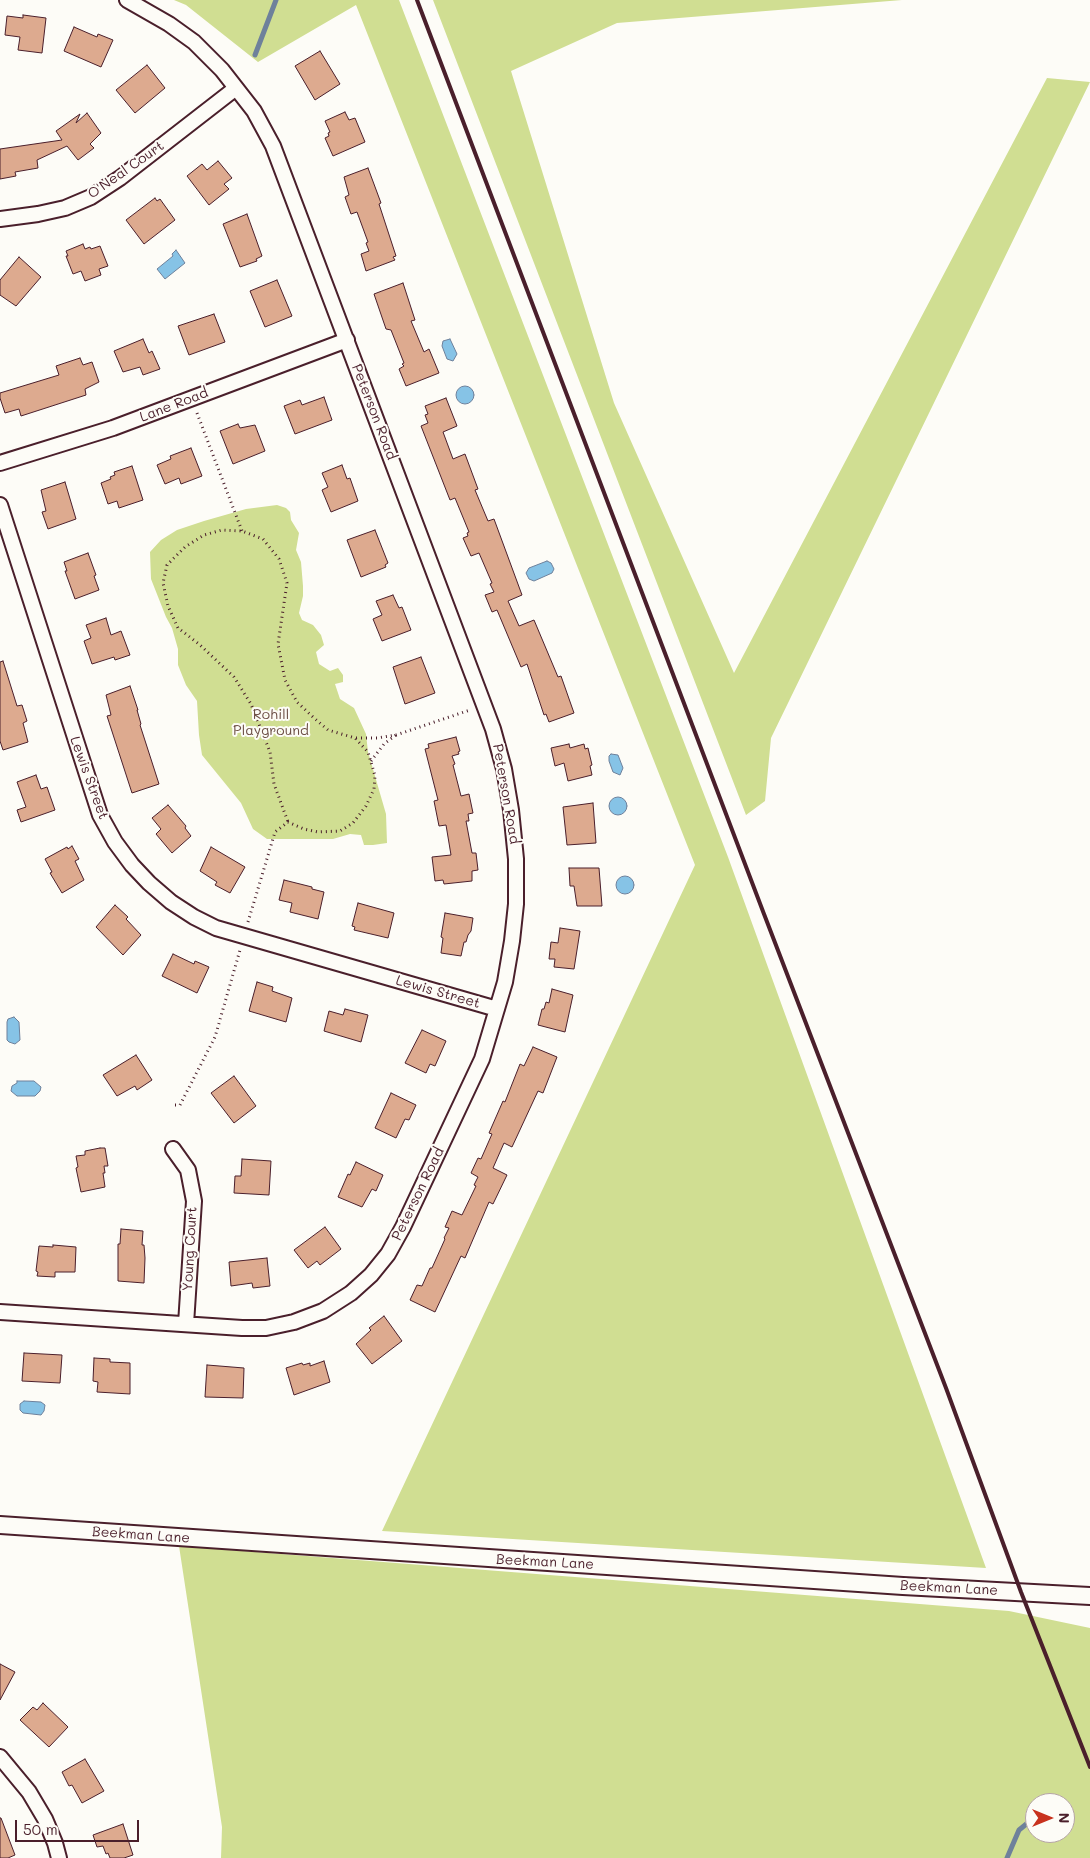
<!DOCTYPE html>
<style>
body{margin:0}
#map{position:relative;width:1090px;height:1858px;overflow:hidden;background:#fdfcf7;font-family:Mali,sans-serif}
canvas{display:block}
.north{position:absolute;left:1025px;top:1793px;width:50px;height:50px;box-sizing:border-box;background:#fdfcf7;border:1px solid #b5a4a5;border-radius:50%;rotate:90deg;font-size:14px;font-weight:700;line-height:20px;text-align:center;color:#4a1f2b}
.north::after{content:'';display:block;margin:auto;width:18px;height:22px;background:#c8321e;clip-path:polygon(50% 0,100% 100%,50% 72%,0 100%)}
.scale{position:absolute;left:15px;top:1820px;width:124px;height:22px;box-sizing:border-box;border:2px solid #4a1f2b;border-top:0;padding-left:6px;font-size:15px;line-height:18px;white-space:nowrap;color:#4a1f2b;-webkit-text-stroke:4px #fdfcf7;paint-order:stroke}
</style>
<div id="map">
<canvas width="1090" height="1858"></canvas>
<div class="north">N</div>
<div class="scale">50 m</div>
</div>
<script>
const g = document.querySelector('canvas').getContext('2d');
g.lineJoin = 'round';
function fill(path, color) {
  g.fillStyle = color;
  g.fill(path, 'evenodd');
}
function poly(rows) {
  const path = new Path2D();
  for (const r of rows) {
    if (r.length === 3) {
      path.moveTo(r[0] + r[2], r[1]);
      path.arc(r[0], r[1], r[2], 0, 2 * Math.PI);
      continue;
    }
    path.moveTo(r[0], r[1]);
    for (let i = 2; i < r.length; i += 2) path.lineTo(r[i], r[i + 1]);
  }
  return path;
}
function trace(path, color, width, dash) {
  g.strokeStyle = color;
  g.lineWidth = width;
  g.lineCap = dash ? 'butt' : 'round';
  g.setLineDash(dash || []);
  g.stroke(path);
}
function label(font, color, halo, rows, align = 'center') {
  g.font = font + ' Mali,sans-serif';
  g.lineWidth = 4;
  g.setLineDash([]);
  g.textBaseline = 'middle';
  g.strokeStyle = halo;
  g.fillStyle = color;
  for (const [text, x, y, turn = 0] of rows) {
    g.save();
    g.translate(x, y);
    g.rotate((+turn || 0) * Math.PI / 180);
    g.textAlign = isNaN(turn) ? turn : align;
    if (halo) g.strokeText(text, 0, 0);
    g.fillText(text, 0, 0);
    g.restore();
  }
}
const green = poly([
 [174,0,399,0,728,857,986,1568,382,1531,695,865,356,5,258,62,186,5],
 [433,0,902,0,617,23,511,71,614,403,734,673,1047,78,1090,82,771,738,765,801,746,815],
 [277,505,286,508,290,512,291,520,299,533,296,550,301,562,303,586,303,596,299,613,302,620,313,625,321,635,324,645,316,652,319,664,330,671,338,668,343,675,343,682,335,684,340,699,354,708,366,734,368,752,386,814,387,843,373,845,364,845,361,835,350,834,333,839,267,839,253,829,241,803,202,755,199,735,197,701,186,685,178,665,178,649,172,628,166,617,151,579,150,552,161,540,177,530,204,521,246,509],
 [179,1546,1009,1611,1090,1628,1090,1858,221,1858,222,1827],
 [1035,1803,1065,1803,1065,1833,1035,1833]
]);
const water = poly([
 [176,250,185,263,165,279,157,269,173,256,172,254,176,250],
 [450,339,457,354,453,361,447,359,442,346,443,341,450,339],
 [465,395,9],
 [547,561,551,563,554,569,552,573,534,581,529,579,526,573,529,568,547,561],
 [611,754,618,755,623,768,620,775,613,772,609,761,609,756,611,754],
 [618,806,9],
 [625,885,9],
 [14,1017,19,1022,20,1040,15,1044,9,1042,7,1040,7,1022,8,1019,14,1017],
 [17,1081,34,1081,41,1087,40,1091,35,1096,17,1096,11,1091,12,1086,17,1083,17,1081],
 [24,1401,41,1402,45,1405,44,1411,41,1415,23,1413,20,1410,20,1404,24,1401]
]);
const stream = poly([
 [255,55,276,0],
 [1052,1803,1058,1798],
 [1007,1858,1019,1830,1035,1817]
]);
const building = poly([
 [23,15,46,18,42,53,18,50,20,37,5,35,7,16,23,18,23,15],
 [74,27,97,37,98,34,113,40,101,67,64,51,74,27],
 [320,51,340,84,315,100,295,66,320,51],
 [147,65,165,88,135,113,116,90,147,65],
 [345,112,349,120,355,118,365,142,333,156,325,138,329,136,328,133,330,132,325,121,345,112],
 [87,113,101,133,90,144,94,148,78,160,67,146,37,160,38,168,15,172,16,176,0,179,0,149,62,140,56,131,80,114,76,123,87,113],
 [218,161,232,178,224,184,229,189,209,205,187,176,202,164,207,170,218,161],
 [368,168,381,203,379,204,396,256,393,257,395,260,366,271,361,254,369,251,366,243,368,242,357,212,351,214,345,197,349,195,344,177,368,168],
 [155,198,157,201,160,199,175,220,144,244,126,220,155,198],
 [247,214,262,256,256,259,257,261,240,267,223,224,247,214],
 [83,244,85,249,90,247,91,249,100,246,108,266,99,269,101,275,85,281,81,271,73,274,66,256,68,256,66,251,83,244],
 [19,257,41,277,16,306,0,295,0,280,19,257],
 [277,280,292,316,265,327,250,291,277,280],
 [403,283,415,320,411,321,424,352,429,349,439,373,406,386,399,369,404,366,402,364,404,363,391,330,386,329,374,294,403,283],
 [214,314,225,342,189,355,178,326,214,314],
 [143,339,149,353,152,351,160,369,143,375,140,367,123,372,114,351,143,339],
 [80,358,83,365,92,362,99,382,85,389,86,395,21,416,19,409,5,413,0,398,0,393,59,375,56,366,80,358],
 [324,397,332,420,295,434,284,406,300,400,302,405,324,397],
 [446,398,457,426,443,432,453,459,465,454,478,489,475,490,488,521,494,519,522,595,508,601,519,626,534,620,558,677,561,676,574,713,549,722,546,714,544,715,527,664,521,667,497,610,492,612,485,595,494,592,490,584,492,583,479,553,471,556,463,538,468,536,467,533,469,532,455,498,450,500,421,426,428,423,425,415,428,414,425,406,446,398],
 [238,424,240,428,255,425,265,451,233,464,220,431,238,424],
 [191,448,202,476,181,484,179,478,165,484,157,465,171,459,170,456,191,448],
 [342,465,347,479,350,478,358,501,331,512,322,490,328,487,322,473,342,465],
 [132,466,143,500,119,508,117,501,108,504,101,483,111,479,110,477,115,475,114,472,132,466],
 [65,482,76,519,48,529,42,512,46,511,41,490,65,482],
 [375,530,388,563,385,565,386,567,361,577,347,540,375,530],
 [88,553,96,575,94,576,99,590,75,599,65,571,67,571,64,562,88,553],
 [393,595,399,608,402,607,411,630,382,641,373,619,382,615,376,601,393,595],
 [106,618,111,635,121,631,130,655,115,660,114,657,92,664,84,641,91,638,86,625,106,618],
 [421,657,435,693,405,704,393,667,421,657],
 [3,661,17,706,22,705,27,721,23,723,28,742,3,750,0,741,0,662,3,661],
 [130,686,138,710,137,710,141,724,140,725,159,784,132,793,107,716,111,715,106,695,130,686],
 [456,737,460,751,458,752,459,754,452,756,455,764,453,765,461,796,469,794,473,813,468,814,469,821,466,821,472,853,476,853,478,870,472,871,472,881,444,884,443,880,435,881,432,857,451,855,446,825,439,826,434,801,438,800,425,749,429,748,428,744,456,737],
 [569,744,570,748,584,744,585,749,588,748,592,765,590,766,592,775,568,781,564,763,555,766,551,748,569,744],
 [36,775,41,789,47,787,55,810,21,822,17,810,26,807,17,782,36,775],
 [593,803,596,843,567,845,563,807,593,803],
 [168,805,186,826,185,828,191,836,172,853,156,834,161,829,152,818,168,805],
 [72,846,79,859,75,861,84,880,62,893,50,873,52,872,45,859,67,847,68,849,72,846],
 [211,847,245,867,230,893,215,885,217,882,200,871,211,847],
 [569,868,599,868,602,906,577,906,574,886,570,886,569,868],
 [284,880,312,887,312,889,324,892,318,919,290,912,292,903,279,900,284,880],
 [358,903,394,913,388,938,354,930,355,927,352,926,358,903],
 [115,905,128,917,126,919,141,935,123,955,96,927,115,905],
 [445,913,473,918,471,931,468,935,466,942,464,942,461,956,441,953,443,938,441,937,445,913],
 [560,928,580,931,574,969,554,967,555,959,549,959,551,942,558,943,560,928],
 [173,954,194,964,195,961,209,967,197,993,162,976,173,954],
 [257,982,273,987,272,991,292,998,286,1022,249,1011,257,982],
 [552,989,573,995,565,1032,538,1025,542,1009,544,1009,546,1002,549,1003,552,989],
 [345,1009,368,1015,361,1042,324,1031,329,1011,343,1015,345,1009],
 [422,1030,446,1041,435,1066,430,1064,426,1073,405,1063,422,1030],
 [533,1047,557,1057,543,1093,538,1091,512,1147,504,1143,493,1168,507,1175,493,1204,489,1202,465,1258,461,1256,435,1312,410,1300,417,1285,422,1286,430,1268,432,1268,445,1239,444,1238,449,1228,445,1227,452,1211,462,1215,476,1186,474,1185,478,1177,471,1173,478,1158,481,1159,492,1134,489,1133,503,1101,505,1102,520,1064,524,1066,533,1047],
 [136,1055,152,1080,137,1090,135,1086,117,1096,103,1075,136,1055],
 [234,1076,256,1106,234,1123,211,1093,234,1076],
 [391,1093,416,1105,409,1120,405,1119,396,1138,375,1128,391,1093],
 [100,1148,105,1148,108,1166,104,1166,105,1173,103,1173,105,1187,81,1192,76,1168,78,1167,76,1156,85,1155,85,1151,100,1148],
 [242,1159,271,1161,269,1195,234,1193,235,1176,241,1176,242,1159],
 [356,1162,383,1175,376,1191,372,1189,362,1207,338,1197,348,1174,350,1175,356,1162],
 [325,1227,341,1249,320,1265,317,1261,308,1268,294,1250,325,1227],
 [121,1229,143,1231,142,1245,144,1245,145,1258,144,1283,118,1281,118,1244,120,1244,121,1229],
 [53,1245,76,1247,75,1272,55,1272,55,1277,37,1276,38,1272,36,1271,39,1246,53,1247,53,1245],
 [267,1258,270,1286,253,1288,252,1283,231,1286,229,1262,267,1258],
 [384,1316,402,1341,372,1364,356,1344,371,1330,369,1328,384,1316],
 [24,1353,62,1355,60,1383,22,1381,24,1353],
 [94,1358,110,1359,110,1362,130,1363,130,1394,97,1392,98,1382,93,1381,94,1358],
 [324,1361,330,1382,294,1395,286,1368,302,1363,303,1365,310,1363,310,1366,324,1361],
 [207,1365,244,1368,243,1398,205,1397,207,1365],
 [0,1664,15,1672,0,1700,0,1664],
 [43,1703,68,1727,49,1747,20,1720,33,1707,37,1710,43,1703],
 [85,1759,104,1791,82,1803,72,1785,69,1786,62,1772,85,1759],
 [0,1818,1,1818,15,1855,8,1858,0,1858,0,1818],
 [123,1824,133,1855,124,1858,110,1858,108,1853,106,1854,103,1846,97,1847,93,1835,123,1824]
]);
const path = poly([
 [197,413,242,531],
 [356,738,377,738,396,735,470,710],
 [371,761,384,744,396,735],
 [248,922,275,832,288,822,304,829,318,832,340,831,353,823,366,806,374,789,375,776,368,752,355,738,328,730,314,718,297,702,285,680,278,644,287,583,279,559,263,539,242,531,222,530,204,535,185,547,167,565,163,583,168,606,178,628,199,644,234,677,251,704,270,752,274,784,288,822],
 [175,1105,180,1105,215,1037,240,950]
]);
const minor = poly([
 [0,219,38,214,65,208,91,197,120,178,236,88],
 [0,463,113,428,347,340],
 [0,505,100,815,115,842,132,865,149,883,171,902,194,917,216,928,497,1009],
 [173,1149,188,1170,194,1201,186,1324],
 [0,1312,242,1328,266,1328,294,1322,323,1311,351,1293,371,1275,388,1254,403,1227,482,1059,505,982,512,941,516,904,516,859,511,810,504,769,493,729,273,146,254,111,222,70,194,42,169,24,127,0],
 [0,1757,29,1792,45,1819,55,1843,59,1858]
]);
const tertiary = poly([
 [0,1525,903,1586,1090,1596]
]);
const rail = poly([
 [417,0,764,914,946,1388,1021,1592,1090,1767]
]);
const streetNames = [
 ["O'Neal Court",126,170,-35],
 ["Lane Road",174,405,-21],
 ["Peterson Road",374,412,69],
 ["Lewis Street",89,778,70],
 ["Peterson Road",506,794,80],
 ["Lewis Street",438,992,16],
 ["Peterson Road",418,1194,-64],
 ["Young Court",190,1249,-87],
 ["Beekman Lane",141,1535,4],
 ["Beekman Lane",545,1562,3],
 ["Beekman Lane",949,1588,3]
];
const parkNames = [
 ["Rohill",271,715],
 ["Playground",271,731]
];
fill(green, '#d0de92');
fill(water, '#86c3e6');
trace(water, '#6e819b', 1);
trace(stream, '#6e819b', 5);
fill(building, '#ddaa8f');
trace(building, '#4a1f2b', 1);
trace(minor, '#4a1f2b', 18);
trace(tertiary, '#4a1f2b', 20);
trace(path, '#4a1f2b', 3, [1, 4]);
trace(minor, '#fdfcf7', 14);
trace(tertiary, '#fdfcf7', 16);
trace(rail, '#4a1f2b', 4);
label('14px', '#4a1f2b', '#fdfcf7', streetNames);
label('14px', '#6c4f45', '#fdfcf7', parkNames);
</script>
